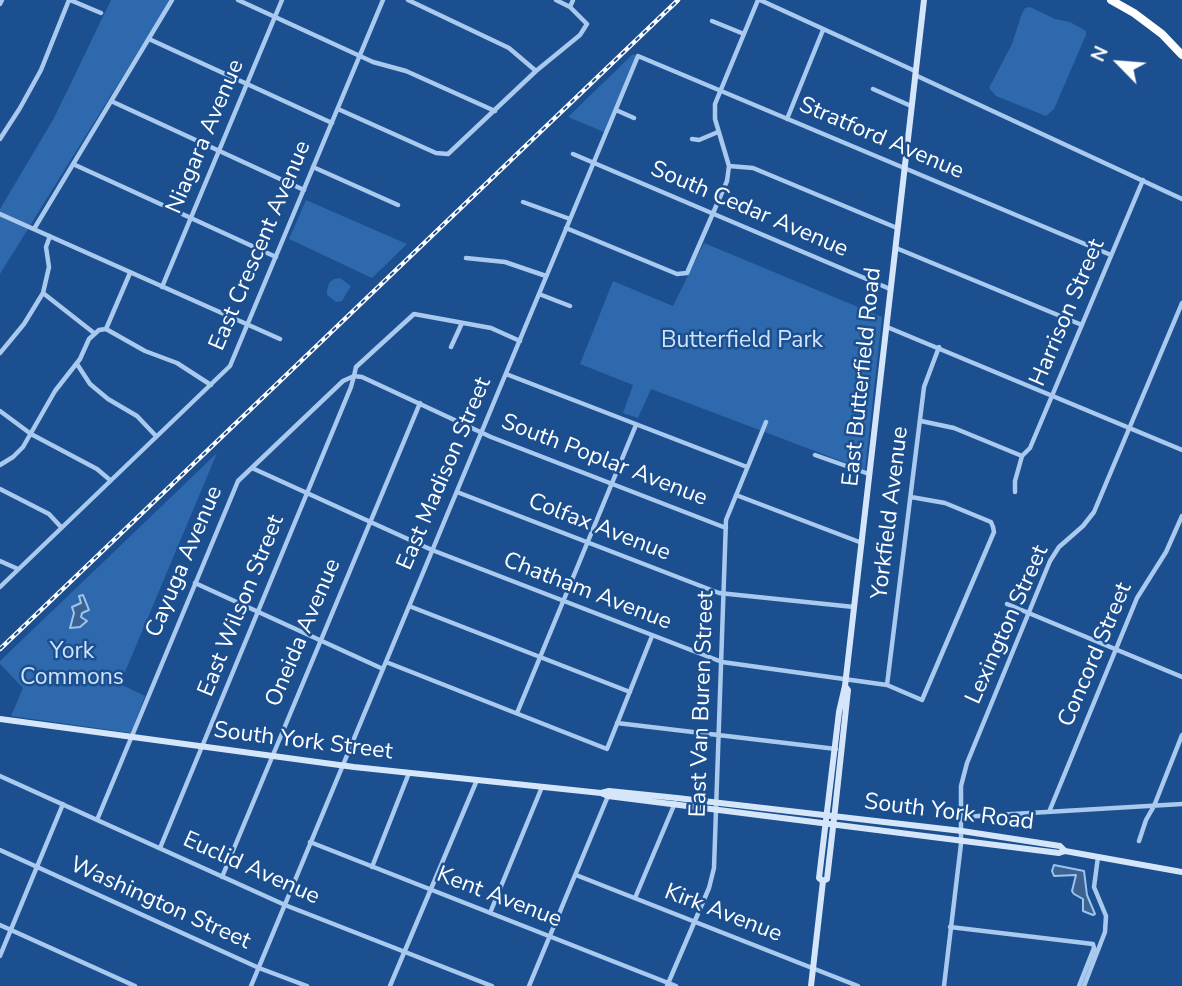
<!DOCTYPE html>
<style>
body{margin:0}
#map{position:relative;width:1182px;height:986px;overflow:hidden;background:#1b4f8f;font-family:"Nunito Sans",sans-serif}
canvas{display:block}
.north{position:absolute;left:1084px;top:28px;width:70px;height:70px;-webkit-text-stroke:5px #1b4f8f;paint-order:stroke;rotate:295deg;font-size:19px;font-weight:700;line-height:28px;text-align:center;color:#fff}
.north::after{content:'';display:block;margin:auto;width:24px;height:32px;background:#fff;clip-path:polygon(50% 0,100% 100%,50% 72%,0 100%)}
</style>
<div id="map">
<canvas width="1182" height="986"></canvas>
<div class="north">N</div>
</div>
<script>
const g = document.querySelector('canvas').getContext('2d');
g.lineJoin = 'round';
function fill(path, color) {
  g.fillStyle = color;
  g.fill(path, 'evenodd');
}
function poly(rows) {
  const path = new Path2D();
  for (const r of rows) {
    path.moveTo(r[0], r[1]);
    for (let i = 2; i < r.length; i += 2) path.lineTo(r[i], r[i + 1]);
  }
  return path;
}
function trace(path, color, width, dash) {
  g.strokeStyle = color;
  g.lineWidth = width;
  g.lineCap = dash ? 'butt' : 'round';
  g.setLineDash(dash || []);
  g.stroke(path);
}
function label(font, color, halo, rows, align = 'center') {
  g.font = font + ' "Nunito Sans",sans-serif';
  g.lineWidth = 5;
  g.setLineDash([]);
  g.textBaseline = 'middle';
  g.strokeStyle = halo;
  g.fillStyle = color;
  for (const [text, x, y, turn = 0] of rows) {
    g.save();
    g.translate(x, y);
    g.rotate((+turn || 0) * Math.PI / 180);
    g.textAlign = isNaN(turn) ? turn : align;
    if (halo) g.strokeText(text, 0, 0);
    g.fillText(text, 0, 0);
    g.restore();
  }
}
const green = poly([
 [111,0,170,0,0,274,0,209,54,118],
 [1030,7,1055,19,1070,22,1086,31,1086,35,1054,109,1046,116,996,96,989,88,1012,44,1021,16,1025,8],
 [633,54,637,56,604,132,568,117],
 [306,200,407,244,372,278,289,239],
 [704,243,882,317,865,470,651,389,638,418,623,413,633,385,580,364,613,281,673,306],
 [340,278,351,286,342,301,336,302,327,295,327,290,329,283,334,279],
 [217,453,120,684,145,696,131,733,11,716,23,688,0,664,0,661]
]);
const water = poly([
 [83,595,89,610,82,613,81,617,87,621,80,627,70,628,74,613,72,607,81,603,79,596,83,595],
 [1054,865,1084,871,1087,895,1095,914,1093,915,1083,911,1083,899,1074,894,1072,891,1076,875,1054,876,1052,871,1054,865]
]);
const minor = poly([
 [70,0,101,13],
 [238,0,373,62,406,71,495,111],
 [408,0,509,48,536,71],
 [760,0,915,71],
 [0,4,2,0],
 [570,7,573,0],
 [712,21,744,34],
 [149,39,332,123],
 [915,75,1182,199],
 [873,89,911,106],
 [111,101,304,190],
 [338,109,436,153,448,154,536,71,580,35,587,24,570,7,556,0],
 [616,110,634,118],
 [787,119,823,30],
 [0,139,20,108,41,70,69,0],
 [692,139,699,140,718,132],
 [573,154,890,289],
 [73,164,276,257],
 [729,166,753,168,897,228],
 [313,167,398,205],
 [523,202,570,219],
 [0,214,280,339],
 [566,228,677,274,687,273,727,181,729,166,715,119,715,104,758,0],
 [34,229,172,0],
 [896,248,1082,325],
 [466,258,505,262,546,276],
 [162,287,282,0],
 [43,293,94,333],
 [539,294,570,306],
 [887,327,1182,450],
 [106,329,145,351,177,363,211,385],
 [106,329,130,273],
 [451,347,462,323],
 [0,353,24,324,43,293,49,267,46,247,50,236],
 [77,364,90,384,108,399,137,416,156,436],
 [506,374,747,467],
 [0,411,31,434,97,469,110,480],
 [921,421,954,428,1022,456],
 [815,455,869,474],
 [1022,456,1030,448,1143,180],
 [0,465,13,457,23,447,55,391,80,359,89,339,99,330,106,329],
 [252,468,432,550,722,662,887,685,922,700,994,532,993,527,991,522,945,503,911,497],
 [0,489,49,514,61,527],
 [457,492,719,593,854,607],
 [1015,492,1015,481,1022,456],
 [736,495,862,543],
 [0,561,18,569],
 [195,583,383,669],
 [0,587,230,366,383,0],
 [1007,604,1182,677],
 [409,606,630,692],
 [386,662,607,749,652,636],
 [887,685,924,387,939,347],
 [517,713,636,425],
 [617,723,836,749],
 [0,776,285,905,492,986],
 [1049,812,1137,598,1166,552,1182,516],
 [962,817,1182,804],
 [97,820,238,481,343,381,354,376,356,367,414,314,491,328,520,341],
 [1139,841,1146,820,1154,806,1182,735],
 [310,842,676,986],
 [160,848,351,387,354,376,362,377,491,437,726,528],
 [0,850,259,968,307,986],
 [372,867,409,773],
 [576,875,858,986],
 [222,877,420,403],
 [635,898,675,803],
 [490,913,542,787],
 [0,925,135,986],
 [950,927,1093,944,1094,948,1079,986],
 [0,956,63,804],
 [251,986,638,56,1111,255],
 [390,986,477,780],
 [529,986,608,796],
 [667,986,709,888,714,868,726,520,766,422],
 [944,986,961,844,961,786,967,763,1050,561,1059,547,1083,526,1094,512,1182,303],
 [1084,986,1105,932,1106,916,1094,887,1098,857]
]);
const secondary = poly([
 [0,719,354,767,601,793,608,796,1059,853,1065,851,1182,872],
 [601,793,609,791,677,798,962,831,1060,846,1065,851],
 [823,881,827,879,835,810,848,690,845,686],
 [811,986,823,881,819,878,839,712,845,686,924,0]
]);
const motorway = poly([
 [1111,0,1134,13,1162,34,1182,55]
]);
const rail = poly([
 [0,649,678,0]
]);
const streetNames = [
 ["Niagara Avenue",206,137,-67],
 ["Stratford Avenue",881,139,23],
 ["South Cedar Avenue",749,210,23],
 ["East Crescent Avenue",261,246,-67],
 ["Harrison Street",1068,313,-67],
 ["East Butterfield Road",863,377,-84],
 ["South Poplar Avenue",604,461,21],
 ["East Madison Street",445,474,-67],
 ["Yorkfield Avenue",891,513,-83],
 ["Colfax Avenue",599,528,21],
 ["Cayuga Avenue",185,562,-67],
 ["Chatham Avenue",587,592,21],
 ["East Wilson Street",242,606,-68],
 ["Lexington Street",1008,625,-66],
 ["Oneida Avenue",304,633,-67],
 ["Concord Street",1096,655,-67],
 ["East Van Buren Street",703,704,-88],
 ["South York Street",303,742,7],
 ["South York Road",949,813,7],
 ["Euclid Avenue",251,869,24],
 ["Kent Avenue",499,898,21],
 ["Washington Street",160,904,24],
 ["Kirk Avenue",723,914,21]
];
const parkNames = [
 ["Butterfield Park",742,341],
 ["York",72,652],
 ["Commons",72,678]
];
fill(green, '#2e69ad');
fill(water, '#3c6290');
trace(water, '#9cc4f0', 2);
trace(minor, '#a9c9ee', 4.5);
trace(secondary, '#d6e6fa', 6);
trace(motorway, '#fff', 8);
trace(rail, '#fff', 4.5);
trace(rail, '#1b4f8f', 2, [5]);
label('23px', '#fff', '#1b4f8f', streetNames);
label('23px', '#cfe3fa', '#1b4f8f', parkNames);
</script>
